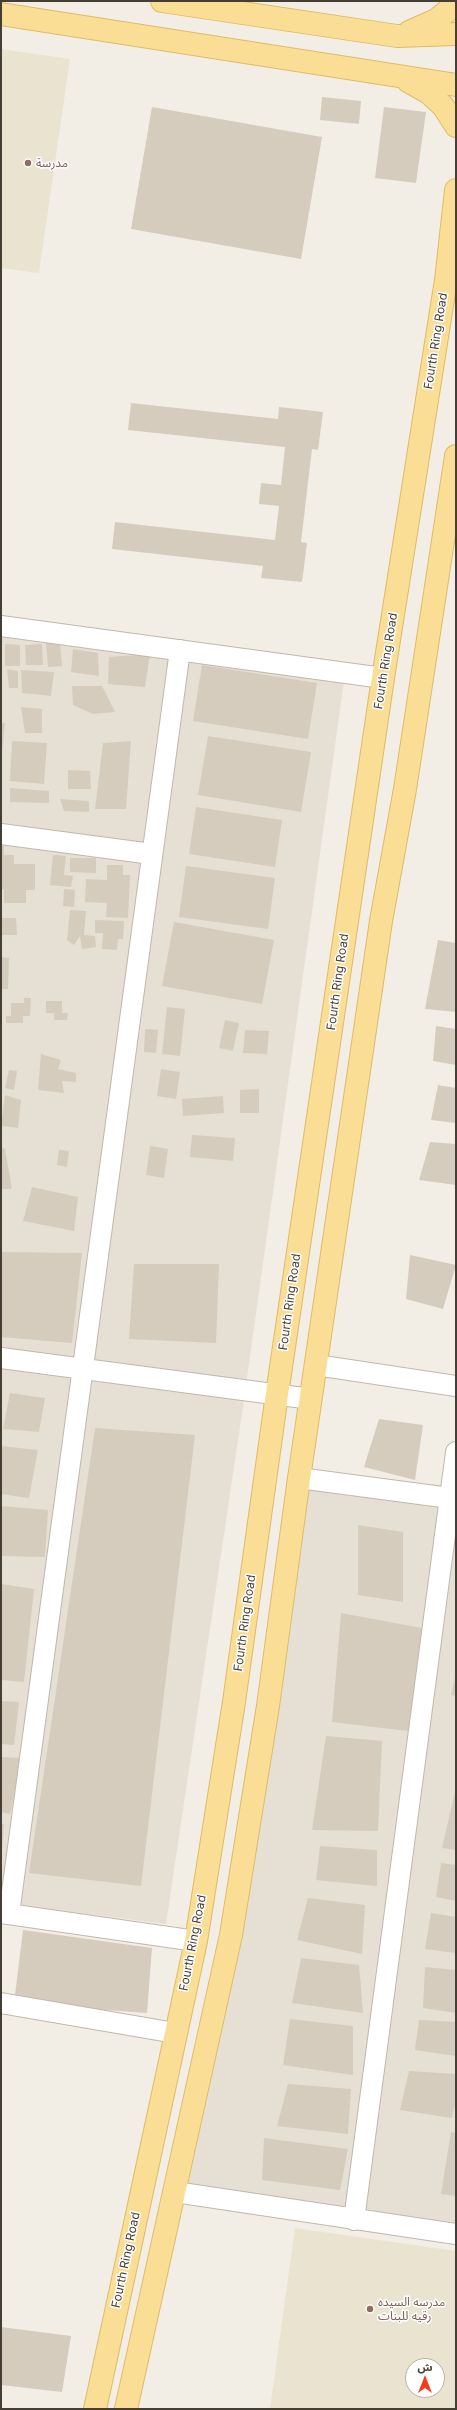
<!DOCTYPE html>
<meta charset="utf-8">
<style>
body{margin:0}
#map{position:relative;width:457px;height:2410px;overflow:hidden;background:#f2eee5;font-family:Inter,"Noto Sans Arabic",sans-serif}
canvas{display:block}
.frame{position:absolute;inset:0;border:2px solid #443e35;pointer-events:none}
.north{position:absolute;left:405px;top:2358px;width:40px;height:40px;box-sizing:border-box;background:#fff;border:1px solid #b4b2ae;border-radius:50%;rotate:0deg;font-size:11px;font-weight:700;line-height:16px;text-align:center;color:#443e35}
.north::after{content:'';display:block;margin:auto;width:14px;height:18px;background:#f33d1b;clip-path:polygon(50% 0,100% 100%,50% 72%,0 100%)}
</style>
<div id="map">
<canvas width="457" height="2410"></canvas>
<div class="frame"></div>
<div class="north">ش</div>
</div>
<script>
const g = document.querySelector('canvas').getContext('2d');
g.lineJoin = 'round';
function fill(path, color) {
  g.fillStyle = color;
  g.fill(path, 'evenodd');
}
function poly(rows) {
  const path = new Path2D();
  for (const r of rows) {
    path.moveTo(r[0], r[1]);
    for (let i = 2; i < r.length; i += 2) path.lineTo(r[i], r[i + 1]);
  }
  return path;
}
function trace(path, color, width, dash) {
  g.strokeStyle = color;
  g.lineWidth = width;
  g.lineCap = dash ? 'butt' : 'round';
  g.setLineDash(dash || []);
  g.stroke(path);
}
function label(font, color, halo, rows, align = 'center') {
  g.font = font + ' Inter,"Noto Sans Arabic",sans-serif';
  g.lineWidth = 3;
  g.setLineDash([]);
  g.textBaseline = 'middle';
  g.strokeStyle = halo;
  g.fillStyle = color;
  for (const [text, x, y, turn = 0] of rows) {
    g.save();
    g.translate(x, y);
    g.rotate((+turn || 0) * Math.PI / 180);
    g.textAlign = isNaN(turn) ? turn : align;
    if (halo) g.strokeText(text, 0, 0);
    g.fillText(text, 0, 0);
    g.restore();
  }
}
const residential = poly([
 [1,626,345,674,243,1407,239,1406,243,1407,166,1924,1,1903],
 [300,1478,455,1499,448,1545,456,1546,456,2233,175,2192]
]);
const education = poly([
 [1,49,70,59,39,273,1,268],
 [295,2228,456,2251,456,2409,270,2409],
 [413,2366,437,2366,437,2390,413,2390]
]);
const building = poly([
 [322,97,361,101,359,124,320,120],
 [152,107,322,137,301,259,131,229],
 [384,107,426,112,416,183,375,178],
 [131,403,278,419,279,407,323,412,318,450,312,449,301,542,307,543,302,582,261,578,263,566,112,549,115,522,275,540,279,506,259,504,261,483,281,485,285,447,128,430],
 [46,643,60,643,62,666,48,667],
 [5,644,20,645,20,666,5,666],
 [42,644,43,665,26,665,25,645],
 [73,649,98,653,99,676,71,672],
 [150,654,145,687,108,684,109,657],
 [202,665,317,683,308,739,193,721],
 [7,669,18,671,18,688,9,688],
 [21,670,54,672,51,696,22,693],
 [72,686,102,686,115,712,93,714,73,705],
 [21,707,42,709,42,733,25,733],
 [1,723,5,723,2,754,1,754],
 [208,736,311,752,301,812,198,795],
 [12,741,47,743,44,784,10,781],
 [131,741,126,809,95,809,103,743],
 [68,770,90,771,91,789,68,789],
 [10,788,49,791,49,803,10,802],
 [60,799,89,801,89,812,64,811],
 [196,807,282,820,275,867,189,854],
 [1,846,4,846,4,855,14,855,14,864,35,864,35,890,26,890,26,903,4,903,4,889,1,889],
 [53,855,66,856,64,875,73,876,71,887,50,885],
 [70,858,96,858,96,873,70,872],
 [107,865,123,865,123,875,130,875,128,918,106,917,107,903,85,902,86,879,107,880],
 [186,866,275,878,268,929,179,917],
 [64,889,75,890,74,907,63,906],
 [70,910,86,911,84,935,95,936,96,947,82,949,80,936,74,945,67,940],
 [1,918,16,918,17,935,1,935],
 [95,920,124,921,123,939,118,939,117,950,102,949,103,933,95,933],
 [174,922,274,940,262,1004,162,986],
 [438,940,456,943,456,1012,425,1009],
 [1,957,9,958,8,989,1,989],
 [24,998,31,998,30,1016,23,1016,23,1023,6,1023,6,1016,11,1016,11,1003,24,1003],
 [46,1001,62,1001,62,1013,68,1013,67,1020,54,1020,54,1013,46,1013],
 [167,1007,185,1009,180,1056,162,1054],
 [225,1020,239,1023,233,1051,219,1048],
 [436,1026,456,1029,456,1065,433,1061],
 [145,1029,158,1030,156,1053,144,1052],
 [245,1030,269,1031,267,1054,243,1053],
 [41,1054,61,1060,58,1069,76,1073,76,1082,62,1081,64,1093,38,1090],
 [161,1069,180,1072,176,1099,157,1096],
 [9,1070,17,1071,14,1090,5,1088],
 [438,1085,456,1088,456,1123,431,1120],
 [259,1089,259,1113,240,1113,240,1090],
 [5,1095,21,1100,18,1128,1,1126],
 [223,1096,224,1113,183,1116,182,1099],
 [192,1135,235,1138,233,1161,190,1157],
 [430,1142,456,1144,456,1185,419,1180],
 [150,1146,168,1149,164,1178,146,1175],
 [1,1147,5,1149,12,1189,1,1189],
 [59,1150,69,1151,67,1167,57,1165],
 [32,1187,78,1197,74,1231,23,1221],
 [1,1252,82,1253,72,1343,1,1337],
 [410,1255,456,1265,443,1309,406,1299],
 [134,1264,219,1264,216,1343,129,1339],
 [10,1393,45,1398,39,1432,3,1429],
 [379,1419,423,1425,415,1480,364,1467],
 [95,1428,195,1435,141,1886,29,1873],
 [1,1446,38,1450,29,1498,1,1494],
 [1,1506,48,1510,45,1557,1,1556],
 [358,1525,403,1532,403,1602,358,1595],
 [1,1584,34,1589,24,1682,1,1680],
 [341,1613,427,1629,408,1731,332,1722],
 [456,1673,456,1696,451,1695],
 [1,1701,19,1702,14,1745,1,1744],
 [326,1736,382,1741,378,1831,312,1830],
 [1,1757,22,1758,10,1814,1,1812],
 [456,1787,456,1850,442,1848],
 [1,1824,4,1824,2,1852,1,1852],
 [320,1846,377,1850,377,1886,316,1880],
 [441,1863,456,1865,456,1901,436,1897],
 [308,1898,365,1905,362,1954,297,1940],
 [431,1913,456,1917,456,1953,425,1949],
 [23,1930,152,1948,147,2013,14,2003],
 [301,1958,359,1965,363,2013,292,2003],
 [425,1967,456,1970,456,2013,423,2008],
 [290,2019,353,2026,353,2075,283,2065],
 [419,2020,456,2022,456,2056,415,2050],
 [409,2071,456,2074,456,2100,452,2118,400,2110],
 [288,2084,351,2089,348,2134,277,2126],
 [451,2132,456,2133,456,2196,441,2194],
 [264,2138,348,2149,340,2190,262,2180],
 [1,2327,71,2336,62,2392,1,2385]
]);
const street = poly([
 [1,626,383,678],
 [1,834,152,854],
 [1,1358,311,1399],
 [316,1365,456,1386],
 [299,1478,450,1498],
 [1,1913,196,1941],
 [9,1914,180,650],
 [1,2003,175,2033],
 [175,2192,456,2234],
 [354,2220,456,1452]
]);
const primary = poly([
 [162,1,397,36,456,34],
 [1,14,456,85],
 [409,32,436,20,456,4],
 [408,81,429,93,443,106,456,126],
 [95,2409,196,1941,234,1702,277,1394,383,678,446,280,456,190],
 [126,2409,231,1935,268,1706,299,1478,381,921,405,789,456,456]
]);
const markers = [
 [28,163,4,"#8d6e63"],
 [370,2309,4,"#8d6e63"]
];
const educationNames = [
 ["مدرسة",36,163],
 ["مدرسه السيده",378,2302],
 ["رقيه للبنات",378,2316]
];
const streetNames = [
 ["Fourth Ring Road",436,341,-81],
 ["Fourth Ring Road",386,661,-81],
 ["Fourth Ring Road",338,982,-82],
 ["Fourth Ring Road",290,1302,-82],
 ["Fourth Ring Road",245,1623,-82],
 ["Fourth Ring Road",193,1943,-79],
 ["Fourth Ring Road",126,2260,-78]
];
fill(residential, '#e5e0d3');
fill(education, '#eae3cf');
fill(building, '#d6ccbd');
trace(street, '#c0b8ab', 22);
trace(primary, '#dfbb65', 24);
trace(street, '#fff', 20);
trace(primary, '#fbde95', 22);
for (const [x, y, r, color] of markers) {
  const dot = new Path2D();
  dot.arc(x, y, r, 0, 2 * Math.PI);
  g.fillStyle = color;
  g.fill(dot);
  trace(dot, '#fff', 1.5);
}
label('12px', '#785e54', '#fff', educationNames, 'left');
label('12px', '#443e35', '#fff', streetNames);
</script>
